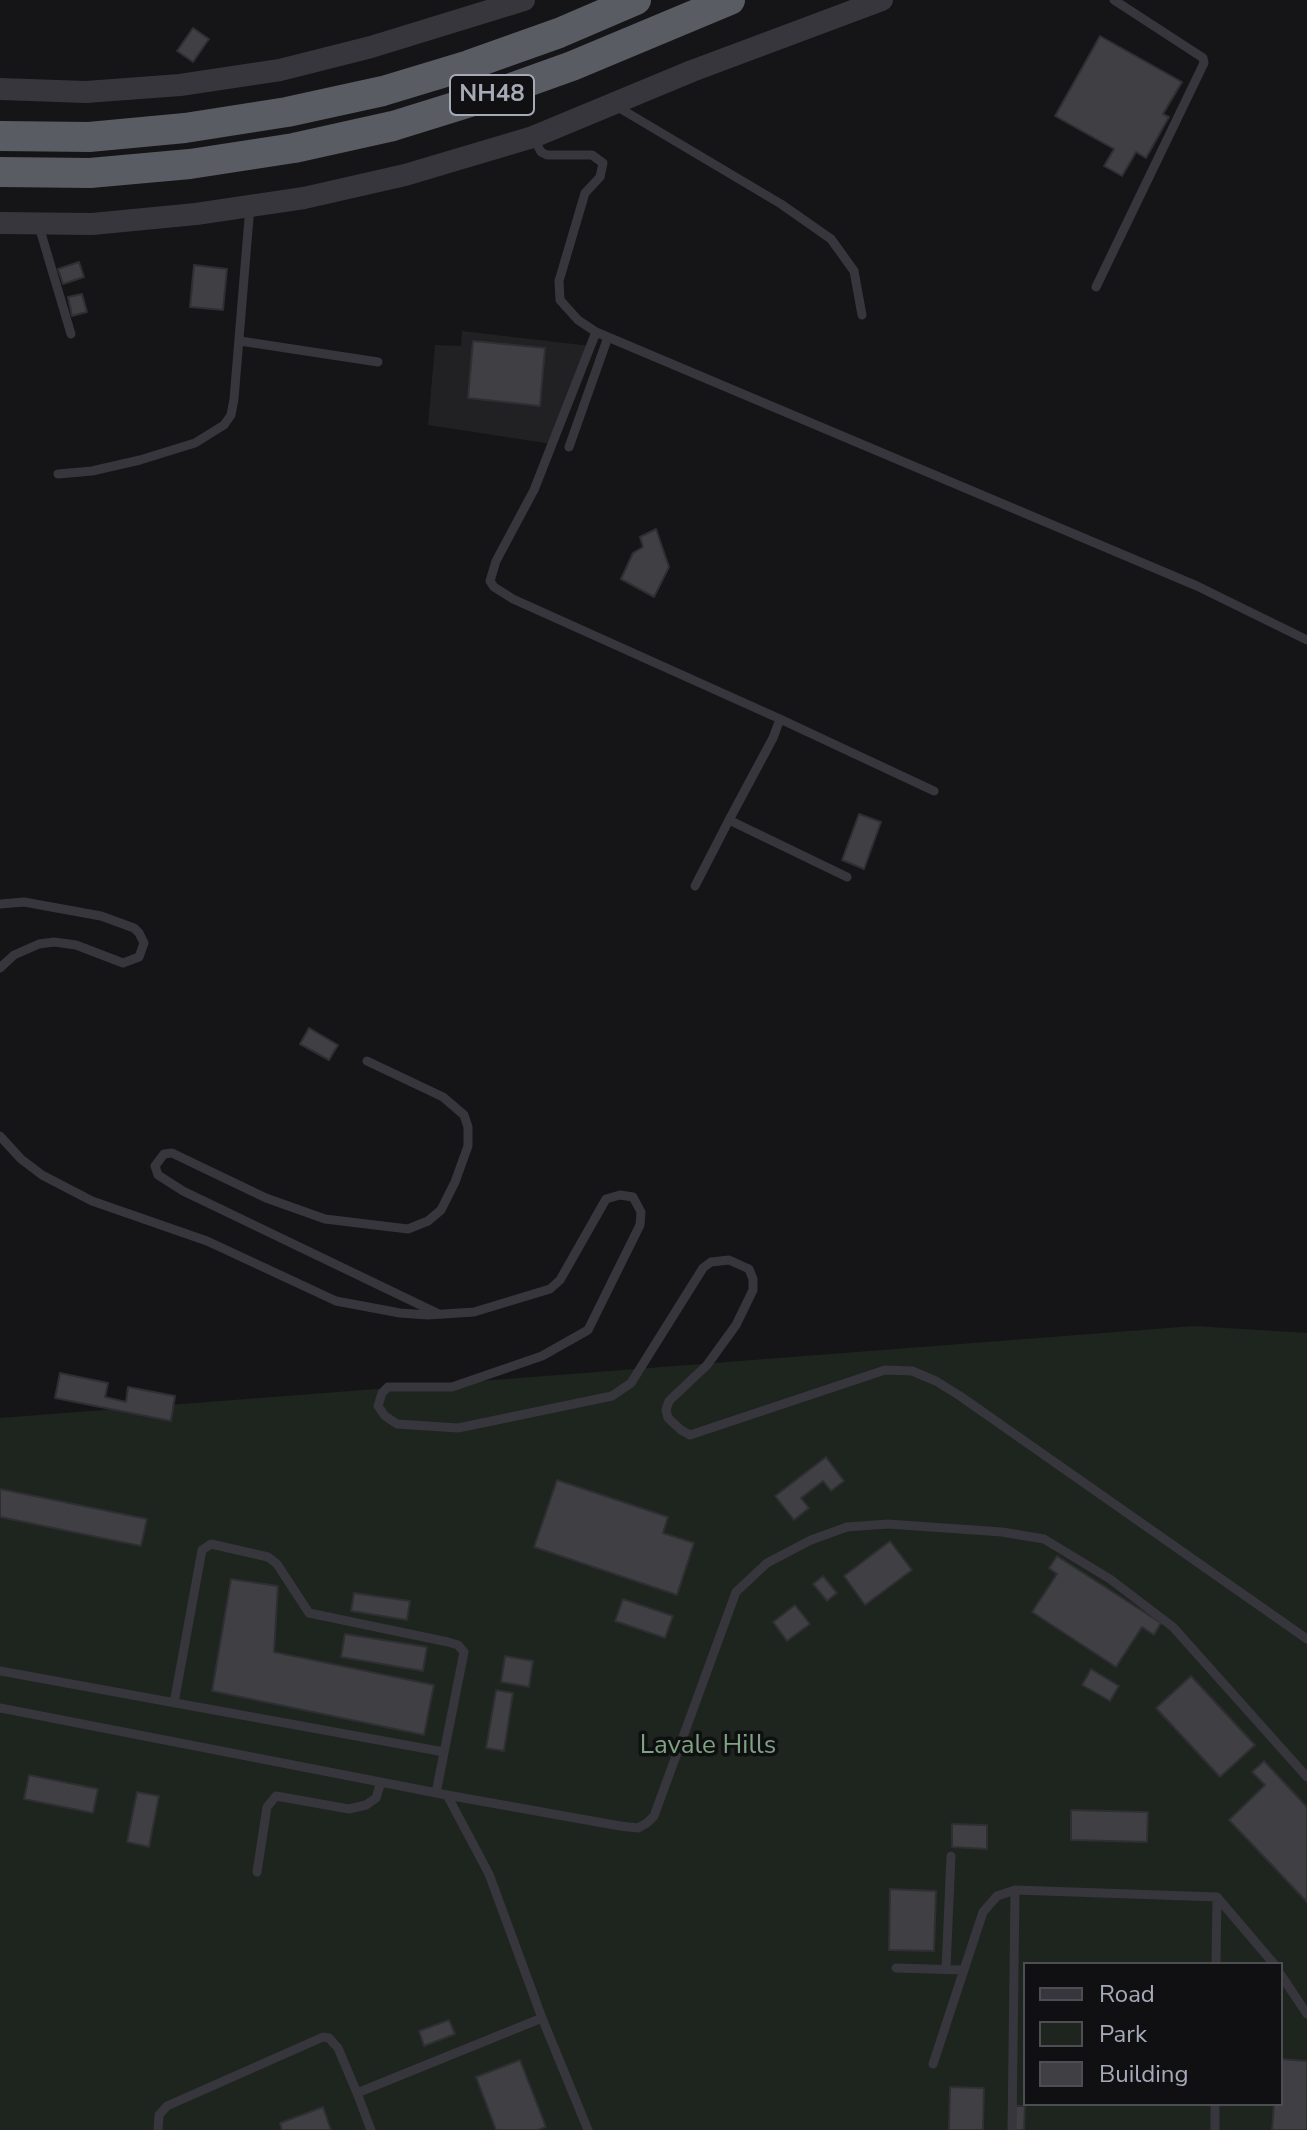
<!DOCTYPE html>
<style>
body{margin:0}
#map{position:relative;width:1307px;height:2130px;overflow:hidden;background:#151517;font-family:"Nunito Sans",sans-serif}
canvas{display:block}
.legend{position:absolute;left:1023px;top:1962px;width:260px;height:144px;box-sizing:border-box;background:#101012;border:2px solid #4c4e54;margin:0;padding:10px 14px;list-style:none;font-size:24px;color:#a6aab7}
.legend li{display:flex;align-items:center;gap:16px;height:40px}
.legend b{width:40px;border:2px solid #4c4e54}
</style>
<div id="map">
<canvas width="1307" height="2130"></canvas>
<ul class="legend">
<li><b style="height:10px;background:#36363c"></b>Road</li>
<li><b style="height:22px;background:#1d251e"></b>Park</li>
<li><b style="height:22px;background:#3f3f44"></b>Building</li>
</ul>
</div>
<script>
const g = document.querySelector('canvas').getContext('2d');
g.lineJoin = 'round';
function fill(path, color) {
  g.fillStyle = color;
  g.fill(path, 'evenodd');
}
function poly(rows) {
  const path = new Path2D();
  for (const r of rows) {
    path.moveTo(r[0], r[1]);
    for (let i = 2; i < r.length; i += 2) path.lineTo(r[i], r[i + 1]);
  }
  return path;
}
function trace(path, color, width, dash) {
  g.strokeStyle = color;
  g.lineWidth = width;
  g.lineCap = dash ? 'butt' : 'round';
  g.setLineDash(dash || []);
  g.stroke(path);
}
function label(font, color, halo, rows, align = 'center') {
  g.font = font + ' "Nunito Sans",sans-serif';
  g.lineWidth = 7;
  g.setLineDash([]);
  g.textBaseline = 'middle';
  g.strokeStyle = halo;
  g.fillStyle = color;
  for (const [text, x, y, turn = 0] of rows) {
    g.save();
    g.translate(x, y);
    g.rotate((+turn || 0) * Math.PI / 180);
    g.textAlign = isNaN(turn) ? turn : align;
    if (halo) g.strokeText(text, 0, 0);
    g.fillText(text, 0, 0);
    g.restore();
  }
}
const built = poly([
 [462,331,590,346,552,444,428,425,435,345,461,346]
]);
const green = poly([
 [1194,1326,1307,1333,1307,2130,0,2130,0,1418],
 [1025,1964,1281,1964,1281,2104,1025,2104]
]);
const building = poly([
 [193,28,209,39,193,62,177,51,193,28],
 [1100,36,1182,82,1163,114,1169,117,1146,158,1136,152,1122,176,1104,166,1114,149,1055,116,1100,36],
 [79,262,84,277,63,284,58,269,79,262],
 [194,265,227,269,223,310,190,307,194,265],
 [82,294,87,312,72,316,68,297,82,294],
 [473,341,545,348,540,406,468,398,473,341],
 [656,529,669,567,654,597,621,579,633,553,643,547,640,537,656,529],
 [859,814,881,822,864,869,842,860,859,814],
 [309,1028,338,1045,329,1060,300,1044,309,1028],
 [60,1373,108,1383,105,1397,126,1402,128,1387,175,1396,171,1421,55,1398,60,1373],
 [826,1457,844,1481,831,1491,823,1481,801,1498,809,1508,794,1520,775,1496,826,1457],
 [557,1480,668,1517,663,1533,694,1543,677,1595,534,1547,557,1480],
 [0,1489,147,1519,141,1546,0,1517,0,1489],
 [890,1541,912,1570,865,1605,844,1576,890,1541],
 [1057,1556,1161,1623,1154,1635,1142,1627,1116,1667,1032,1612,1057,1574,1049,1568,1057,1556],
 [823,1576,837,1593,827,1601,813,1584,823,1576],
 [231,1579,278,1586,274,1652,434,1685,424,1735,212,1691,231,1579],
 [354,1593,410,1601,407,1620,351,1611,354,1593],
 [623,1599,673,1616,665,1638,615,1621,623,1599],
 [795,1605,810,1624,787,1641,773,1622,795,1605],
 [345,1634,427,1647,423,1671,341,1657,345,1634],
 [505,1656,533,1661,529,1687,501,1682,505,1656],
 [1091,1669,1119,1686,1110,1701,1082,1685,1091,1669],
 [1191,1676,1255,1745,1220,1777,1156,1708,1191,1676],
 [496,1690,513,1693,504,1751,486,1748,496,1690],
 [1264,1761,1307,1807,1307,1902,1229,1820,1265,1785,1252,1772,1264,1761],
 [29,1775,98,1789,93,1813,24,1799,29,1775],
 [137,1792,159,1796,149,1847,127,1842,137,1792],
 [1071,1810,1148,1812,1147,1842,1071,1840,1071,1810],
 [952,1824,987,1825,987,1849,952,1847,952,1824],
 [890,1889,936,1891,934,1951,889,1950,890,1889],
 [449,2020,455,2034,424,2046,419,2031,449,2020],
 [1281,2059,1307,2061,1307,2130,1272,2130,1274,2104,1281,2104,1281,2059],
 [520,2060,546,2127,538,2130,496,2130,476,2077,520,2060],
 [950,2087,984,2088,983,2130,949,2130,950,2087],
 [1014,2106,1025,2106,1024,2130,1013,2130,1014,2106],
 [323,2107,331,2130,282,2130,280,2123,323,2107]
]);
const service = poly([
 [616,106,781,204,831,239,854,271,862,315],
 [533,137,541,152,547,155,592,155,603,163,600,177,585,193,559,281,560,300,578,320,596,332,534,490,496,561,490,581,494,587,513,599,780,719,773,738,729,820,847,877],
 [38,223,71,334],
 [1096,287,1204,63,1203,58,1197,54,1114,0],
 [596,332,1197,586,1307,640],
 [240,341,378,362],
 [569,447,608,337],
 [58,474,92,471,140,460,195,443,224,425,231,415,234,399,250,206],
 [780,719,934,791],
 [695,886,729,820],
 [0,904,24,902,101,916,134,928,139,933,144,943,139,957,123,963,76,945,54,942,39,944,14,955,0,968],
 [367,1061,443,1097,464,1115,468,1127,468,1146,455,1182,441,1210,428,1221,408,1229,325,1219,266,1198,172,1153,164,1154,155,1166,158,1175,183,1191,439,1314],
 [0,1136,21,1159,42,1175,92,1201,207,1241,336,1301,400,1313,428,1315,474,1312,550,1289,560,1280,606,1199,620,1195,633,1197,641,1212,640,1225,588,1330,542,1356,452,1387,388,1387,382,1393,378,1406,385,1416,397,1424,458,1428,612,1396,631,1383,703,1268,711,1262,729,1260,749,1269,753,1279,753,1290,736,1325,707,1365,669,1401,666,1410,668,1418,681,1430,690,1435,885,1370,912,1371,936,1381,960,1396,1307,1639],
 [0,1671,444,1752],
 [174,1703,202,1550,211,1544,268,1557,277,1564,309,1613,448,1642,458,1645,464,1652,436,1793],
 [0,1708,447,1795,489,1874,542,2018,588,2130],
 [447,1795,620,1826,638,1828,647,1823,654,1816,736,1592,767,1563,811,1540,847,1527,888,1524,1002,1532,1044,1539,1110,1579,1173,1627,1307,1777],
 [257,1872,267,1807,276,1796,349,1809,366,1805,376,1798,381,1782],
 [1217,1897,1274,1964],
 [896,1968,962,1970],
 [946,1969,951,1856],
 [1281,1975,1307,2014],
 [933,2064,983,1912,997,1896,1015,1890],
 [158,2130,159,2115,167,2106,323,2037,329,2038,338,2048,357,2093],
 [371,2130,357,2093,542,2018],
 [1012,2130,1015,1890,1217,1897,1216,1964],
 [1215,2130,1215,2104]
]);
const tertiary = poly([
 [0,89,86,92,180,85,280,70,371,47,524,0],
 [0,223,92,224,196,214,304,198,405,175,533,137,692,71,882,0]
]);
const trunk = poly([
 [0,136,89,137,185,128,287,112,383,91,469,65,559,33,636,0],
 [0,172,90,173,190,164,294,148,393,126,480,99,572,66,730,0]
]);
const shields = [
 [492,95,84]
];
const shieldNames = [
 ["NH48",492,95]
];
const parkNames = [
 ["Lavale Hills",708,1747]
];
fill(built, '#212124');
fill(green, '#1d251e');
fill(building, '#3f3f44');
trace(building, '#2f2f33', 2);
trace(service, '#36363c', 9);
trace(tertiary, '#36363c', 22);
trace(trunk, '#5a5c64', 30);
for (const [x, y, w] of shields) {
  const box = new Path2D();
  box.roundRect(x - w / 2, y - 20, w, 40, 6);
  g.fillStyle = '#101012';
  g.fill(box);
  trace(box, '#a6aab7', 2);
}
label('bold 24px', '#a6aab7', null, shieldNames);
label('26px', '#7da382', '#101012', parkNames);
</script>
